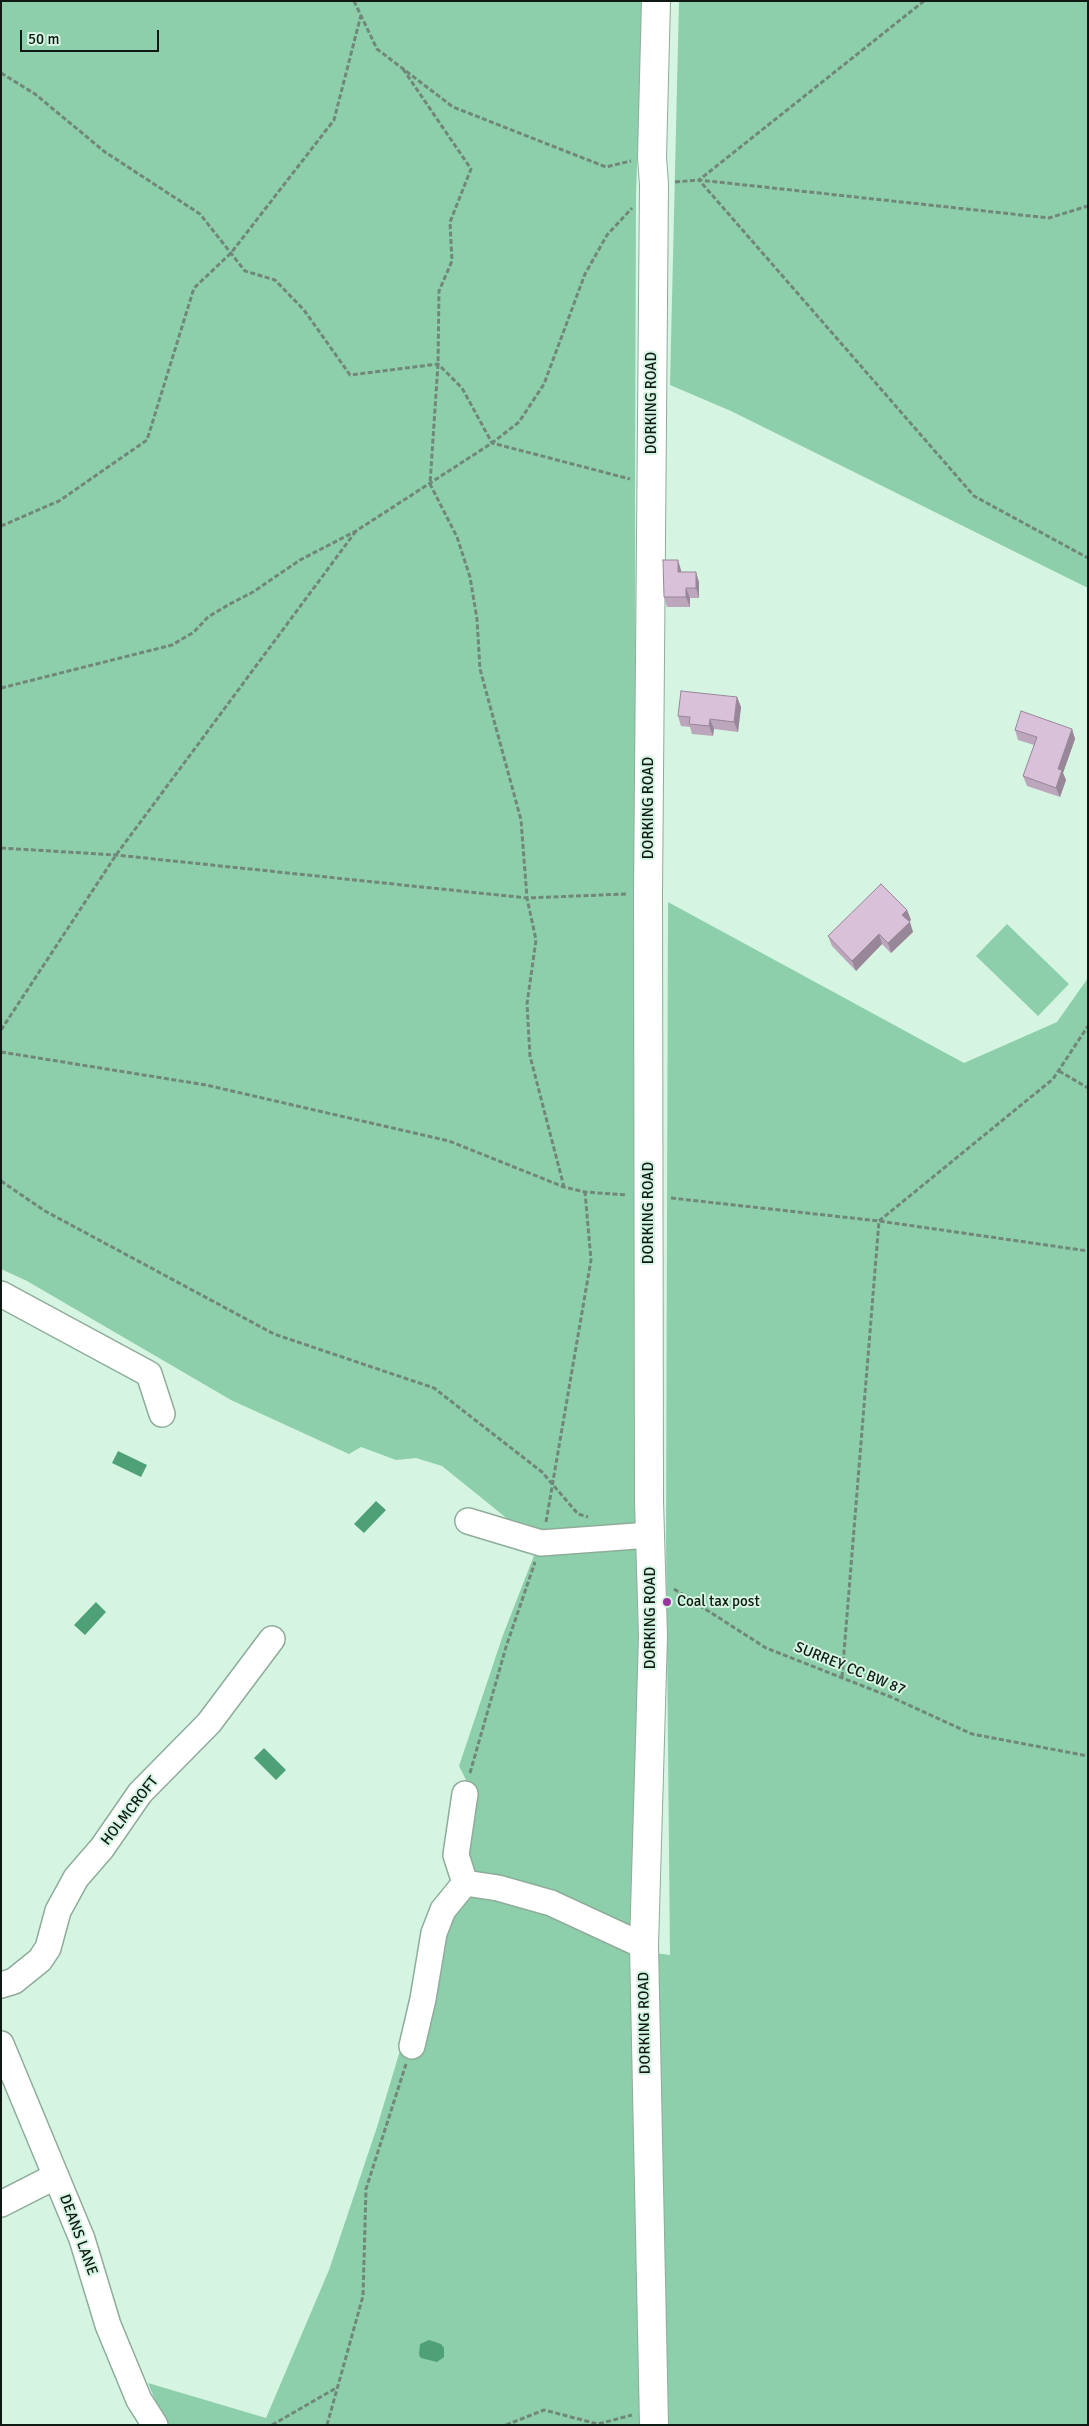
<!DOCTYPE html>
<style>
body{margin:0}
#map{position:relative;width:1089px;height:2426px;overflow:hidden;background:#d5f5e2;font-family:Signika,sans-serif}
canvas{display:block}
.frame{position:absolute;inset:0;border:2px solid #0d1912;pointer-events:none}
.scale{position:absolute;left:20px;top:30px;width:139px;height:22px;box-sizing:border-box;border:2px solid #0d1912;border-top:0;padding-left:6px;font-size:15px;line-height:18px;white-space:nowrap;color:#0d1912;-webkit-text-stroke:4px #d5f5e2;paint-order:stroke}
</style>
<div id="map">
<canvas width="1089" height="2426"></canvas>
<div class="frame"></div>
<div class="scale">50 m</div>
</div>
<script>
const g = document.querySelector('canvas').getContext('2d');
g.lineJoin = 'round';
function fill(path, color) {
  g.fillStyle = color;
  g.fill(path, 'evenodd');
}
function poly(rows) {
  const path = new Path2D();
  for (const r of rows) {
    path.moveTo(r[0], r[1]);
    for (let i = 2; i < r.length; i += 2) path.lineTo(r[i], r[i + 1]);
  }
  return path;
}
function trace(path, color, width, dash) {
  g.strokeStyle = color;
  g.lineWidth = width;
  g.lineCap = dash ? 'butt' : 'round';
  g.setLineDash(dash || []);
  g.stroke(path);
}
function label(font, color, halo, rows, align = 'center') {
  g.font = font + ' Signika,sans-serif';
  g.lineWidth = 4;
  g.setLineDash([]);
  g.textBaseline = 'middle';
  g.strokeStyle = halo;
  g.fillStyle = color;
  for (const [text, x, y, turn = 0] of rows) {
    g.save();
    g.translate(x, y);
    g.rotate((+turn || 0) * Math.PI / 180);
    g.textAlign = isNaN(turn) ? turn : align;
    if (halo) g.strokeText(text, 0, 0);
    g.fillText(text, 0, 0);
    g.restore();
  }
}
const green = poly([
 [1,1,643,1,636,194,635,490,637,1542,641,1926,632,1931,470,1875,464,1856,471,1790,459,1766,503,1635,535,1553,525,1533,442,1466,416,1458,396,1460,361,1447,349,1454,231,1400,27,1281,1,1269],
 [679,1,1088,1,1088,588,731,411,670,385],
 [668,902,964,1063,1057,1022,1088,978,1088,2425,668,2425,667,2419,645,2425,169,2425,162,2417,148,2383,266,2418,329,2270,377,2127,427,1961,451,1906,480,1893,567,1917,634,1950,670,1955,666,1541],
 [1007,924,1069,984,1038,1016,976,956]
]);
const water = poly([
 [118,1451,147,1465,141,1477,112,1463],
 [376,1501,386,1510,364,1533,354,1524],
 [96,1602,106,1612,85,1635,74,1625],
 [264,1748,286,1770,276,1780,254,1758],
 [429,2340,441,2344,444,2348,444,2357,437,2362,421,2358,419,2355,420,2344]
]);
const path = poly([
 [354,1,377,49,453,107,606,167,631,161],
 [924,1,699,180,974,496,1088,558],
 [403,69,471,169,450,222,452,261,439,291,438,364,430,484,457,537,470,577,477,619,480,669,521,820,527,898,536,940,527,1004,530,1056,564,1187],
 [1,73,35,94,105,152,200,214,245,271,275,280,304,310,350,375,438,364,462,388,492,443,630,479],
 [675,182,699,180,1049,218,1088,206],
 [1,526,59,501,147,440,194,288,231,253,334,120,361,15],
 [1,688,172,645,194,632,208,617,228,605,253,592,300,560,356,531,492,443,519,422,544,384,585,274,607,235,632,208],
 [1,848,116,855,527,898,626,894],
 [1,1030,116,855,356,531],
 [1,1052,206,1085,449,1141,564,1187,585,1192,627,1195],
 [1059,1071,1088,1088],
 [1,1181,45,1211,274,1334,434,1388,542,1472,578,1514,588,1517],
 [671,1198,879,1221,1088,1251],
 [546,1522,591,1260,585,1192],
 [674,1589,766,1648,891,1697,972,1734,1088,1756],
 [842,1677,879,1221,1053,1079,1088,1026],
 [470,1773,506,1647,535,1562],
 [272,2425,338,2387],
 [327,2425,363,2296,366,2189,406,2064],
 [506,2425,544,2410,598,2424,632,2415]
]);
const minor = poly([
 [1,1294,149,1374,162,1414],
 [468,1521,541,1543,650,1535],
 [465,1794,456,1855,465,1883],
 [1,1985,14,1981,40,1960,48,1948,58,1911,76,1878,102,1848,140,1793,209,1723,272,1639],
 [1,2044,82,2239,108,2325,139,2400,155,2425],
 [412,2046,423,1999,434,1933,443,1910,465,1883,498,1888,551,1903,644,1946],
 [1,2204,56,2176]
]);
const major = poly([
 [654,2425,644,1946,653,1636,649,1501,648,893,654,184,652,157,656,1]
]);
const wall = poly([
 [681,570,681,572,699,582,699,598,690,598,690,607,667,607,664,597],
 [737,697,741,707,738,732,714,729,713,736,692,734,690,727,681,726,678,716],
 [1072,729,1075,739,1063,773,1066,780,1060,797,1027,786,1023,776,1034,745,1018,740,1015,730],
 [907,910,911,920,909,921,913,932,891,953,882,944,856,971,832,946,828,936]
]);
const shadedWall = poly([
 [678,560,681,570,682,582,678,572],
 [696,572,699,582,699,598,696,588],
 [686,588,690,598,690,607,686,597],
 [737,697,741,707,738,732,734,722],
 [710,719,714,729,713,736,709,726],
 [1072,729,1075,739,1063,773,1066,780,1060,797,1056,788,1058,769],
 [907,910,911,920,906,924,902,915],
 [910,922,913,932,891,953,888,943],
 [879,934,882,944,856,971,852,961]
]);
const building = poly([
 [663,560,678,560,678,572,696,572,696,588,686,588,686,597,664,597,663,560],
 [681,691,737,697,734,722,710,719,709,726,689,724,690,717,678,716,681,691],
 [1021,711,1072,729,1058,769,1062,770,1056,788,1023,776,1037,737,1015,730,1021,711],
 [881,884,907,910,902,915,910,922,888,943,879,934,852,961,828,936,881,884]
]);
const markers = [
 [667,1602,5,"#97359b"]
];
const streetNames = [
 ["DORKING ROAD",652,403,-90],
 ["DORKING ROAD",649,808,-90],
 ["DORKING ROAD",649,1213,-90],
 ["DORKING ROAD",651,1618,-90],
 ["SURREY CC BW 87",850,1669,22],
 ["HOLMCROFT",130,1811,-52],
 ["DORKING ROAD",645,2023,-91],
 ["DEANS LANE",78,2235,70]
];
const poiNames = [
 ["Coal tax post",677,1602]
];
fill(green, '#8dcfaa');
fill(water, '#4ea077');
trace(minor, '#8eac9a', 28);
trace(major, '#8eac9a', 30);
trace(path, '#71877a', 3, [5, 2.5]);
trace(minor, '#fff', 25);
trace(major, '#fff', 28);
fill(wall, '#bba6bb');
fill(shadedWall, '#988798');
fill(building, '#d9c1d9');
trace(building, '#988798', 1);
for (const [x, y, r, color] of markers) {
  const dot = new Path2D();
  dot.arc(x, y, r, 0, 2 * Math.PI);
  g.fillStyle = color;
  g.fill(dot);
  trace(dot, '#d5f5e2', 2);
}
label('15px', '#0d1912', '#d5f5e2', streetNames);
label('15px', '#0d1912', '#d5f5e2', poiNames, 'left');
</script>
